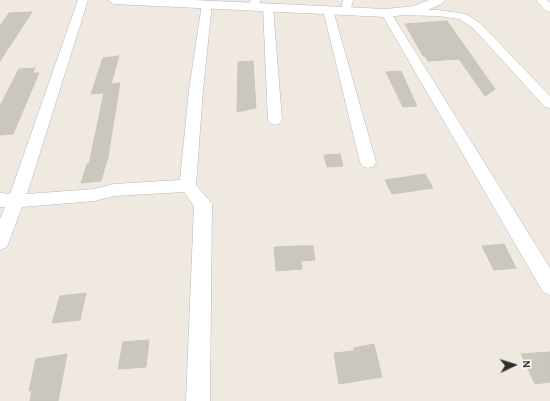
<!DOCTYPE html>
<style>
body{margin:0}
#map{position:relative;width:550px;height:401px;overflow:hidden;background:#efe9e1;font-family:"Alegreya Sans",sans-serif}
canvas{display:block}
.north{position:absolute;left:494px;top:345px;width:40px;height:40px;-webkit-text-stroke:3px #fff;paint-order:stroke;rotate:86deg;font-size:11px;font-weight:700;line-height:16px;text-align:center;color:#2e2e2e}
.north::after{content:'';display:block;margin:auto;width:14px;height:18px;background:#2e2e2e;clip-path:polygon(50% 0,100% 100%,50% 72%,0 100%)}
</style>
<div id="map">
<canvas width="550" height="401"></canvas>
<div class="north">N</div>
</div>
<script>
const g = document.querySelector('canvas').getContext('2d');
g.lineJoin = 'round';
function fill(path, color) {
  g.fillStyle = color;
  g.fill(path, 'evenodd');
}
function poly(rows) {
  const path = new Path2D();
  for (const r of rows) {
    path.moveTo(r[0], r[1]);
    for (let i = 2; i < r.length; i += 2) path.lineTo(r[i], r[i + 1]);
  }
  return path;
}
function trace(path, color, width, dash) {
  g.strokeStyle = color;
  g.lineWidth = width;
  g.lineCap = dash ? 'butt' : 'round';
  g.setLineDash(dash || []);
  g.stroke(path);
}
const building = poly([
 [32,12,0,61,0,26,9,13,32,12],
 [447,21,495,89,485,96,459,59,428,61,425,56,423,56,405,24,447,21],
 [119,56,111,84,120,83,108,157,101,181,81,183,87,164,89,164,104,93,91,94,103,58,119,56],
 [253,61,256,108,237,112,238,62,253,61],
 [35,68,32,73,39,73,13,134,0,135,0,106,19,69,35,68],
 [401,71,409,89,417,106,403,107,386,72,401,71],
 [340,154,343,166,327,167,324,155,340,154],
 [425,174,433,188,392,194,385,180,425,174],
 [504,244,516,268,494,270,482,246,504,244],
 [297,246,313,246,315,260,301,261,302,269,276,271,274,247,297,246],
 [86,293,80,320,52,323,60,296,86,293],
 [149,340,146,367,118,369,123,342,149,340],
 [374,344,382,377,339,384,334,353,354,351,354,348,374,344],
 [550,352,550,382,535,384,521,354,550,352],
 [67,354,58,401,30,401,32,390,29,391,36,359,67,354]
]);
const minor = poly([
 [78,0,88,0,27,194,94,189,114,184,180,180,189,90,202,4,207,1,212,4,203,90,196,185,212,204,210,401,186,401,194,206,184,192,114,196,94,201,22,207,7,247,0,250,0,219,5,207,0,207,0,193,10,194,78,0],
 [251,0,261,0,257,8,253,9,248,6,251,0],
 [343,0,353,0,350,12,346,13,341,10,343,0],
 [536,0,547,0,550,3,550,12,546,11,536,0],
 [268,4,273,7,282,120,280,123,275,125,270,123,268,120,263,7,268,4],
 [328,7,333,10,376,162,374,166,368,168,362,166,360,162,323,10,328,7],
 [386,10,391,13,550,268,550,295,543,292,381,13,386,10],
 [398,10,438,10,466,14,481,24,550,96,550,108,545,107,473,28,459,19,438,16,394,15,393,13,394,11,398,10]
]);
const tertiary = poly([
 [108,0,193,0,386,9,414,6,429,0,445,0,443,3,422,13,386,17,114,4,108,0]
]);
fill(building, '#cbc7bf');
trace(building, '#cbc5ba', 1);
trace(minor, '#b4b7c1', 1);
trace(tertiary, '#b4b7c1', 1);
fill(minor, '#fff');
fill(tertiary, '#fff');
</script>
